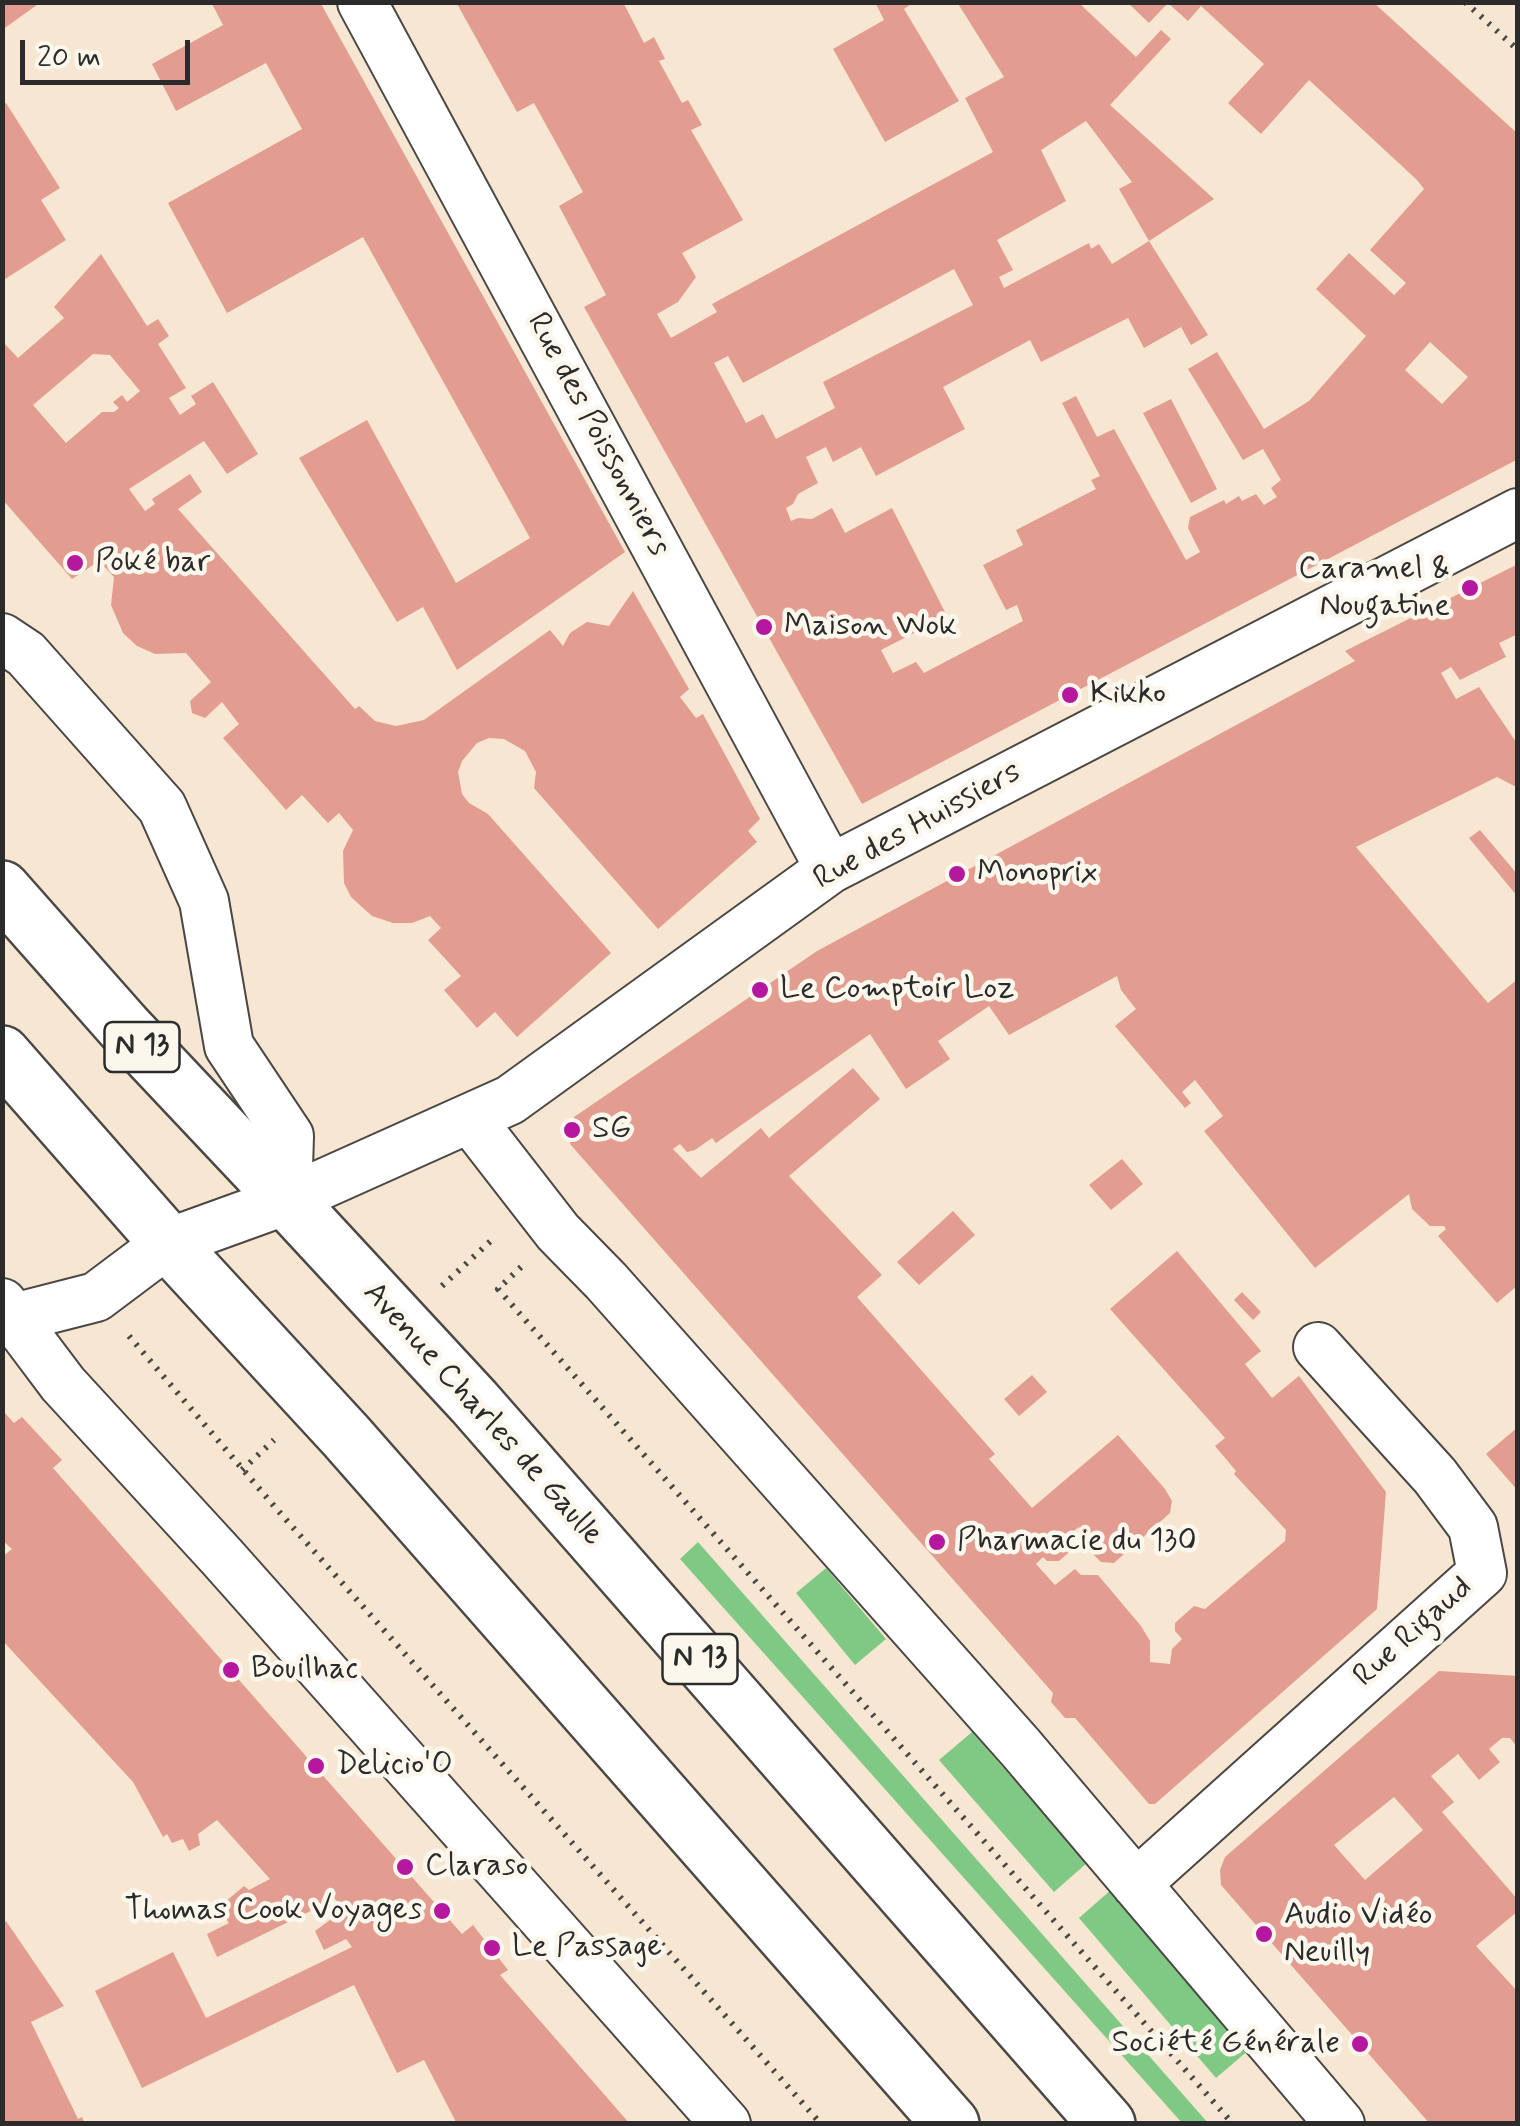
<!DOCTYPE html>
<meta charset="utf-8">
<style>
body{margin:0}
#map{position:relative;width:1520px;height:2126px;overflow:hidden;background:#f7e7d2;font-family:Mynerve,sans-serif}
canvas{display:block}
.frame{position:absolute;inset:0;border:5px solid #2b2b2b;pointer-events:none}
.scale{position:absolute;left:20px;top:40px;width:170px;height:45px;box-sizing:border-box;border:5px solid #2b2b2b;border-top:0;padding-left:12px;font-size:30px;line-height:35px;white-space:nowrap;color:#2b2b2b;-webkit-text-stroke:8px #fbf7ec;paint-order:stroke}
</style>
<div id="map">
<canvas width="1520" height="2126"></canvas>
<div class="frame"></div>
<div class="scale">20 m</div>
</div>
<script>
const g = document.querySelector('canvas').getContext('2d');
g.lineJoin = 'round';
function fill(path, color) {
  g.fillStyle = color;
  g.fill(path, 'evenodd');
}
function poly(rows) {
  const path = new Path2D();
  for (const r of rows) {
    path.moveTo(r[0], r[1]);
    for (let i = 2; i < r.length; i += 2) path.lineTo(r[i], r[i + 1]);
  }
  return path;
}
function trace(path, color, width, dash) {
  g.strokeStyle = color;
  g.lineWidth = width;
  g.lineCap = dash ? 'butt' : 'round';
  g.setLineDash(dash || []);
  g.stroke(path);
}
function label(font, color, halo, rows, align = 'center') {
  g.font = font + ' Mynerve,sans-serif';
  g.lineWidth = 9;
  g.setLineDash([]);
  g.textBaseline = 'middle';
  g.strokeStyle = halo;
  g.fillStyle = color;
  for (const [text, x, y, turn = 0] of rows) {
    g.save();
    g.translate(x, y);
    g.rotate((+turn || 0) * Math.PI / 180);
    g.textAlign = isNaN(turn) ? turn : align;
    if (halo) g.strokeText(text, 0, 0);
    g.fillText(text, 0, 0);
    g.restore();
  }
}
const green = poly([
 [698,1542,1208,2123,1182,2123,680,1559],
 [826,1568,886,1639,855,1665,796,1593],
 [972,1732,1087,1863,1054,1892,939,1760],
 [1112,1889,1250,2049,1216,2078,1079,1918]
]);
const building = poly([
 [2,2,41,2,2,30],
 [211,2,320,2,625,552,457,670,423,607,397,622,299,458,367,420,456,583,530,538,363,237,227,313,168,203,302,129,266,63,176,111,152,64,223,25],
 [456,2,623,2,644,43,654,37,665,59,659,61,682,103,688,100,702,125,691,130,743,220,682,253,696,277,678,302,657,314,671,338,717,312,712,304,993,152,965,98,1004,77,957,2,1078,2,1136,57,1161,30,1171,39,1110,105,1214,199,1149,241,1119,189,1132,182,1086,121,1041,150,1066,201,997,240,1013,270,999,277,1004,288,1089,243,1091,249,1099,244,1112,264,1149,241,1208,335,1191,345,1181,327,1144,348,1128,318,1041,362,1030,340,943,387,965,429,876,476,861,447,833,462,826,447,806,457,818,483,798,494,793,504,786,508,791,521,798,518,812,519,832,508,845,533,892,508,947,616,881,650,893,673,916,662,924,673,1023,621,1017,605,1006,610,983,565,1023,545,1016,530,1096,489,1091,480,1100,476,1062,403,1076,396,1097,437,1114,429,1186,560,1200,552,1188,528,1190,517,1224,500,1226,504,1239,496,1242,501,1256,494,1264,505,1277,497,1271,488,1281,480,1263,449,1243,460,1188,369,1217,352,1264,429,1309,401,1366,336,1316,289,1349,253,1394,295,1406,283,1370,250,1424,189,1417,180,1309,80,1261,134,1228,103,1264,64,1201,6,1188,21,1168,3,1149,23,1127,2,1373,2,1518,134,1518,459,862,804,584,307,606,295,559,206,583,192,534,103,517,112],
 [954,269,973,305,823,382,835,408,776,439,763,414,746,423,714,363,728,356,743,383],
 [1430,342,1468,377,1442,404,1405,370],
 [875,2,914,2,904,9,959,101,885,142,833,49,884,20],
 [6,103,60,188,41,200,66,240,2,281,2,105],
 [101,254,147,326,158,319,169,336,158,344,186,388,169,398,180,415,196,404,191,396,213,382,258,454,227,474,204,441,129,489,145,511,155,504,152,499,190,474,202,492,178,509,355,709,359,706,375,721,396,726,424,720,550,630,563,646,570,633,587,622,609,626,633,591,689,689,680,697,696,718,703,714,760,819,748,831,757,842,658,929,534,788,536,772,525,751,504,739,489,738,477,743,462,761,458,772,462,794,469,803,488,814,611,953,517,1037,495,1012,477,1028,444,990,461,976,428,940,441,928,430,916,412,923,393,923,372,916,351,897,344,883,343,851,353,830,339,813,328,823,302,795,286,810,223,738,239,724,222,702,205,718,192,713,190,701,211,682,186,653,155,654,137,646,123,633,111,605,114,577,99,561,72,579,2,499,2,341,18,358,64,318,54,307],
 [93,354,110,355,140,391,127,402,122,395,113,402,119,408,114,412,102,412,66,443,33,405],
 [1171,399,1217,489,1191,503,1143,413],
 [1518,564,1518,634,1499,643,1506,657,1460,680,1451,667,1441,673,1456,699,1479,687,1518,745,1518,788,1497,777,1356,847,1488,1003,1518,979,1518,1285,1497,1303,1438,1236,1446,1229,1444,1226,1430,1226,1412,1209,1409,1194,1315,1268,1204,1131,1223,1116,1195,1080,1182,1092,1191,1103,1185,1108,1115,1026,1136,1009,1121,990,1117,976,1009,1035,989,1006,938,1041,950,1059,906,1089,870,1034,716,1143,712,1138,695,1150,687,1152,680,1144,673,1149,701,1178,761,1128,769,1138,853,1068,880,1099,789,1176,882,1275,857,1297,995,1454,989,1459,1032,1508,1118,1435,1165,1489,1172,1501,1170,1513,1114,1563,1101,1562,1092,1553,1098,1548,1079,1527,1071,1533,1075,1547,1059,1561,1047,1561,1043,1557,1036,1564,1055,1585,1075,1569,1081,1575,1098,1575,1141,1626,1150,1641,1150,1662,1170,1664,1172,1649,1182,1639,1175,1631,1175,1623,1194,1606,1205,1609,1285,1541,1286,1530,1234,1474,1236,1471,1215,1446,1225,1438,1110,1309,1177,1251,1261,1351,1245,1364,1272,1398,1299,1376,1386,1492,1377,1609,1155,1804,1149,1804,1075,1718,1065,1718,1051,1702,1053,1693,570,1144,574,1117,817,951,1355,661,1345,651],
 [1480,830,1518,875,1518,897,1469,838],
 [1122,1159,1143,1184,1111,1210,1089,1185],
 [953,1211,975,1235,919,1285,897,1262],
 [1242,1292,1261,1312,1253,1320,1234,1300],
 [1032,1375,1047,1392,1019,1416,1004,1399],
 [2,1410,14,1423,22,1417,62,1460,53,1468,462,1934,473,1925,508,1970,500,1975,630,2124,457,2124,424,2060,397,2073,354,1985,142,2088,95,1991,173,1952,206,2018,352,1947,346,1939,324,1950,315,1931,345,1909,330,1894,327,1903,217,1957,207,1934,229,1923,218,1908,244,1886,249,1890,270,1879,217,1820,198,1834,200,1845,189,1851,183,1839,172,1843,167,1834,163,1837,133,1782,2,1640,2,1557,12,1549,2,1540],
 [1518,1427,1518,1491,1486,1454],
 [1439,1671,1518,1676,1518,1748,1510,1738,1502,1738,1489,1749,1500,1762,1479,1780,1458,1754,1431,1776,1454,1802,1442,1812,1518,1900,1518,1911,1476,1946,1518,1992,1518,2124,1430,2124,1221,1885,1220,1870,1225,1857],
 [1394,1797,1423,1830,1365,1880,1334,1845],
 [6,1921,64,2006,31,2022,78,2119,82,2117,85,2124,2,2124,2,1923]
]);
const path = poly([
 [1465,2,1518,50],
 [521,1267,498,1289,1233,2124],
 [442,1286,495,1237],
 [129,1336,274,1506,821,2124],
 [242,1470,274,1440]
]);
const minor = poly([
 [362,2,830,869],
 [2,638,26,654,162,807,204,901,229,1046,289,1136,287,1200],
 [471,1120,558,1232,606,1281,1020,1747,1340,2124],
 [2,1303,63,1384,222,1557,726,2124],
 [2,1321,96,1297,168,1243,287,1200,510,1100,830,869,1518,513],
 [1136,1884,1482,1573,1473,1527,1435,1476,1318,1347]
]);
const primary = poly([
 [287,1200,474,1402,1107,2124],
 [168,1243,346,1436,951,2124]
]);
const trunk = poly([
 [2,889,124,1027,287,1200],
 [2,1054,168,1243]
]);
const markers = [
 [75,563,10,"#b5179e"],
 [1470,588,10,"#b5179e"],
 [764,627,10,"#b5179e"],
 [1070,695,10,"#b5179e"],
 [957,874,10,"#b5179e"],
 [760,990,10,"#b5179e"],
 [572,1130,10,"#b5179e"],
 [937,1542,10,"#b5179e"],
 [231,1670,10,"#b5179e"],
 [316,1766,10,"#b5179e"],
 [405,1867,10,"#b5179e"],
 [442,1911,10,"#b5179e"],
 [1264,1934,10,"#b5179e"],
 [492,1948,10,"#b5179e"],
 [1360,2044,10,"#b5179e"]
];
const shields = [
 [142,1047,75],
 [700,1659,75]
];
const shieldNames = [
 ["N 13",142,1047],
 ["N 13",700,1659]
];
const streetNames = [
 ["Rue des Poissonniers",597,435,62],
 ["Rue des Huissiers",918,827,-29],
 ["Avenue Charles de Gaulle",482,1415,48],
 ["Rue Rigaud",1414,1633,-42]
];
const poiNames = [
 ["Poké bar",95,563],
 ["Caramel &",1450,570,"right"],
 ["Nougatine",1450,607,"right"],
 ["Maison Wok",784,627],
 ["Kikko",1090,695],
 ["Monoprix",977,874],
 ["Le Comptoir Loz",780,990],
 ["SG",592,1130],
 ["Pharmacie du 130",957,1542],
 ["Bouilhac",251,1670],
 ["Delicio'O",336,1766],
 ["Claraso",425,1867],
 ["Thomas Cook Voyages",422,1911,"right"],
 ["Audio Vidéo",1284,1916],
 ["Neuilly",1284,1953],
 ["Le Passage",512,1948],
 ["Société Générale",1340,2044,"right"]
];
fill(green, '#80c985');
fill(building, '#e29c90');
trace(minor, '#4a4744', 52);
trace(primary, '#4a4744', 60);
trace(trunk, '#4a4744', 60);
trace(path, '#4a4744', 6, [2.5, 8]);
trace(minor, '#fff', 48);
trace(primary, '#fff', 55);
trace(trunk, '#fff', 55);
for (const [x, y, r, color] of markers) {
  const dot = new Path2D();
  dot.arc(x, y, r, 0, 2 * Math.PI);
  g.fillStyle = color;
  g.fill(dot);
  trace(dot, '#fbf7ec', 4);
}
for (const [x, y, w] of shields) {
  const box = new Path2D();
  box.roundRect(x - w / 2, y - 25, w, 50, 8);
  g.fillStyle = '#fbf7ec';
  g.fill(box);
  trace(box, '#2b2b2b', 2.5);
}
label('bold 30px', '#2b2b2b', null, shieldNames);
label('32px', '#2b2b2b', '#fbf7ec', streetNames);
label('32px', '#2b2b2b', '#fbf7ec', poiNames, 'left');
</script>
